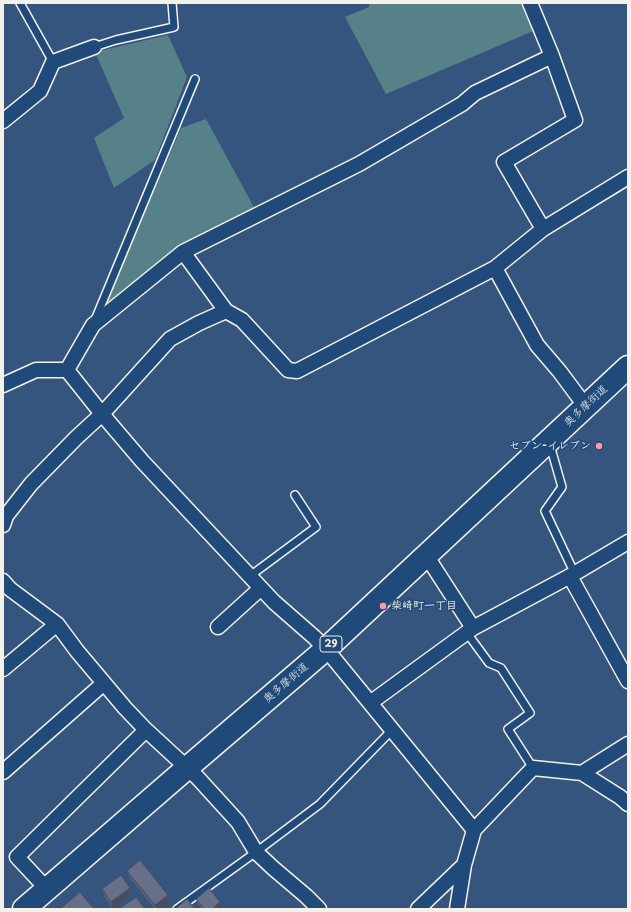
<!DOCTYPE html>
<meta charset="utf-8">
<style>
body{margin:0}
#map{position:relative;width:631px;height:912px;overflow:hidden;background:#35557f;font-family:"Playpen Sans",sans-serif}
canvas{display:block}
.frame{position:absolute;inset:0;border:4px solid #f4f1e8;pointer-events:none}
</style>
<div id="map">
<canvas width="631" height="912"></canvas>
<div class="frame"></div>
</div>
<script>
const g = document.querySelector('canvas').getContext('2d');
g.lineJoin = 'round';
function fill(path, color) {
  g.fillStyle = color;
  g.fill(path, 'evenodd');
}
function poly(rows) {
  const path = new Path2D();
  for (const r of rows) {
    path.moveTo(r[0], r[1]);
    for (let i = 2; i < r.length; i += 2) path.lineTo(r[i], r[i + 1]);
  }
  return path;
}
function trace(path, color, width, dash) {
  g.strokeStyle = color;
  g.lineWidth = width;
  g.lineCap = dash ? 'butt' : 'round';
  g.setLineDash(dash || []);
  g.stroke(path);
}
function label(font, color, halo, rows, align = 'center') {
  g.font = font + ' "Playpen Sans","Klee One",sans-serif';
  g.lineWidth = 3;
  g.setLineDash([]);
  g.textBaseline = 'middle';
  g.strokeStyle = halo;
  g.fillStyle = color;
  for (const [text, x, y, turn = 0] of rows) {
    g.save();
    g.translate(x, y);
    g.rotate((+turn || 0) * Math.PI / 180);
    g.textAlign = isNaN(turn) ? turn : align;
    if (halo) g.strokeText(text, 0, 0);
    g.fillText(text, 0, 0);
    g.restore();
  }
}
const green = poly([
 [369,3,522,3,533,31,386,94,345,17,369,7],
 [168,35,187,77,155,160,114,188,94,138,124,118,95,52],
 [206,119,256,211,103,309,181,128]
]);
const service = poly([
 [20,3,53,62],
 [94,47,116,40,174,27,172,3],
 [95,320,195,79],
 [550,445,562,487,545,511,573,570,572,575],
 [250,577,254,573,316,527,295,495],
 [467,633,489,663,501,668,530,713,508,729,533,768],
 [177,909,256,852,320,804,392,730]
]);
const minor = poly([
 [530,3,552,56,575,120,504,162,543,229],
 [3,121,40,91,53,62,94,47],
 [183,252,226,311],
 [495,268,537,345,560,372,586,407],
 [67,370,102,414,142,461,274,602,314,637,326,649,474,830,464,865,457,909],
 [67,370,93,325,183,252,359,164,462,104,475,93,552,56],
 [3,385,36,370,67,370],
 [3,525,6,516,31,484,76,438,102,414,170,339,199,323,226,311,242,320,288,370,297,371,495,268,543,229,628,177],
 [426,555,473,628],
 [572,575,572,580,628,681],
 [3,581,10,589,57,624,77,651,125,708,146,730,197,777,238,822,256,852,273,868,306,896,319,909],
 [218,627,261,588],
 [3,669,57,624],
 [370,703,473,628,572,575,628,542],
 [3,772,104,683],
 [582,773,620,797,628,804],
 [474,830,533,768,582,773,628,744],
 [47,889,17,857,146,730],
 [418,909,464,865]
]);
const primary = poly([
 [24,909,187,768,326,649,628,367]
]);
const wall = poly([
 [127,871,168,895,170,902,161,909,155,909,130,878],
 [130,888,132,894,113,909,104,896,102,889],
 [196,899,220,902,223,909,202,909,199,906]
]);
const shadedWall = poly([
 [130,888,132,894,113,909,111,902],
 [168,895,170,902,161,909,156,909,155,905],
 [220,902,223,909,212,909]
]);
const building = poly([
 [140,860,168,895,155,905,127,871,140,860],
 [121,875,130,888,111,902,102,889,121,875],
 [209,888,220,902,212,909,205,909,196,899,209,888],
 [80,892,94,909,60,909,80,892],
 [136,897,145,909,119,909,136,897],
 [187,899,195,909,175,909,187,899]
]);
const markers = [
 [599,446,4,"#ff9aa2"],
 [383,606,4,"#ff9aa2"]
];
const shields = [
 [331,644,22]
];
const shieldNames = [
 ["29",331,644]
];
const streetNames = [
 ["奥多摩街道",586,406,-43],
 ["奥多摩街道",286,683,-41]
];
const poiNames = [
 ["セブン-イレブン",591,446],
 ["柴崎町一丁目",391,606,"left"]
];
fill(green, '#568189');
trace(service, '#f4f1e8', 10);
trace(minor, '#f4f1e8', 17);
trace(primary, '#f4f1e8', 25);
trace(service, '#1f4a7a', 7);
trace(minor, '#1f4a7a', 14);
trace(primary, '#1f4a7a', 22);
fill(wall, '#595f77');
fill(shadedWall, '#484e61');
fill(building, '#676f8a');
trace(building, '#484e61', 1);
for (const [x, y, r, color] of markers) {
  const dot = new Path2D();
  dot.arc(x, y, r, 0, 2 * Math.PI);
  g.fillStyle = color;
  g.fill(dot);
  trace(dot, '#1f4a7a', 1.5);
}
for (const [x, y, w] of shields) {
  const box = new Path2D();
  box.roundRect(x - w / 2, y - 8, w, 16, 3);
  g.fillStyle = '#1f4a7a';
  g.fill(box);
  trace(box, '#f4f1e8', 1);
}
label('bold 10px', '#f4f1e8', null, shieldNames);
label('11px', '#f4f1e8', '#1f4a7a', streetNames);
label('bold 11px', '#f4f1e8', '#1f4a7a', poiNames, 'right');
</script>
